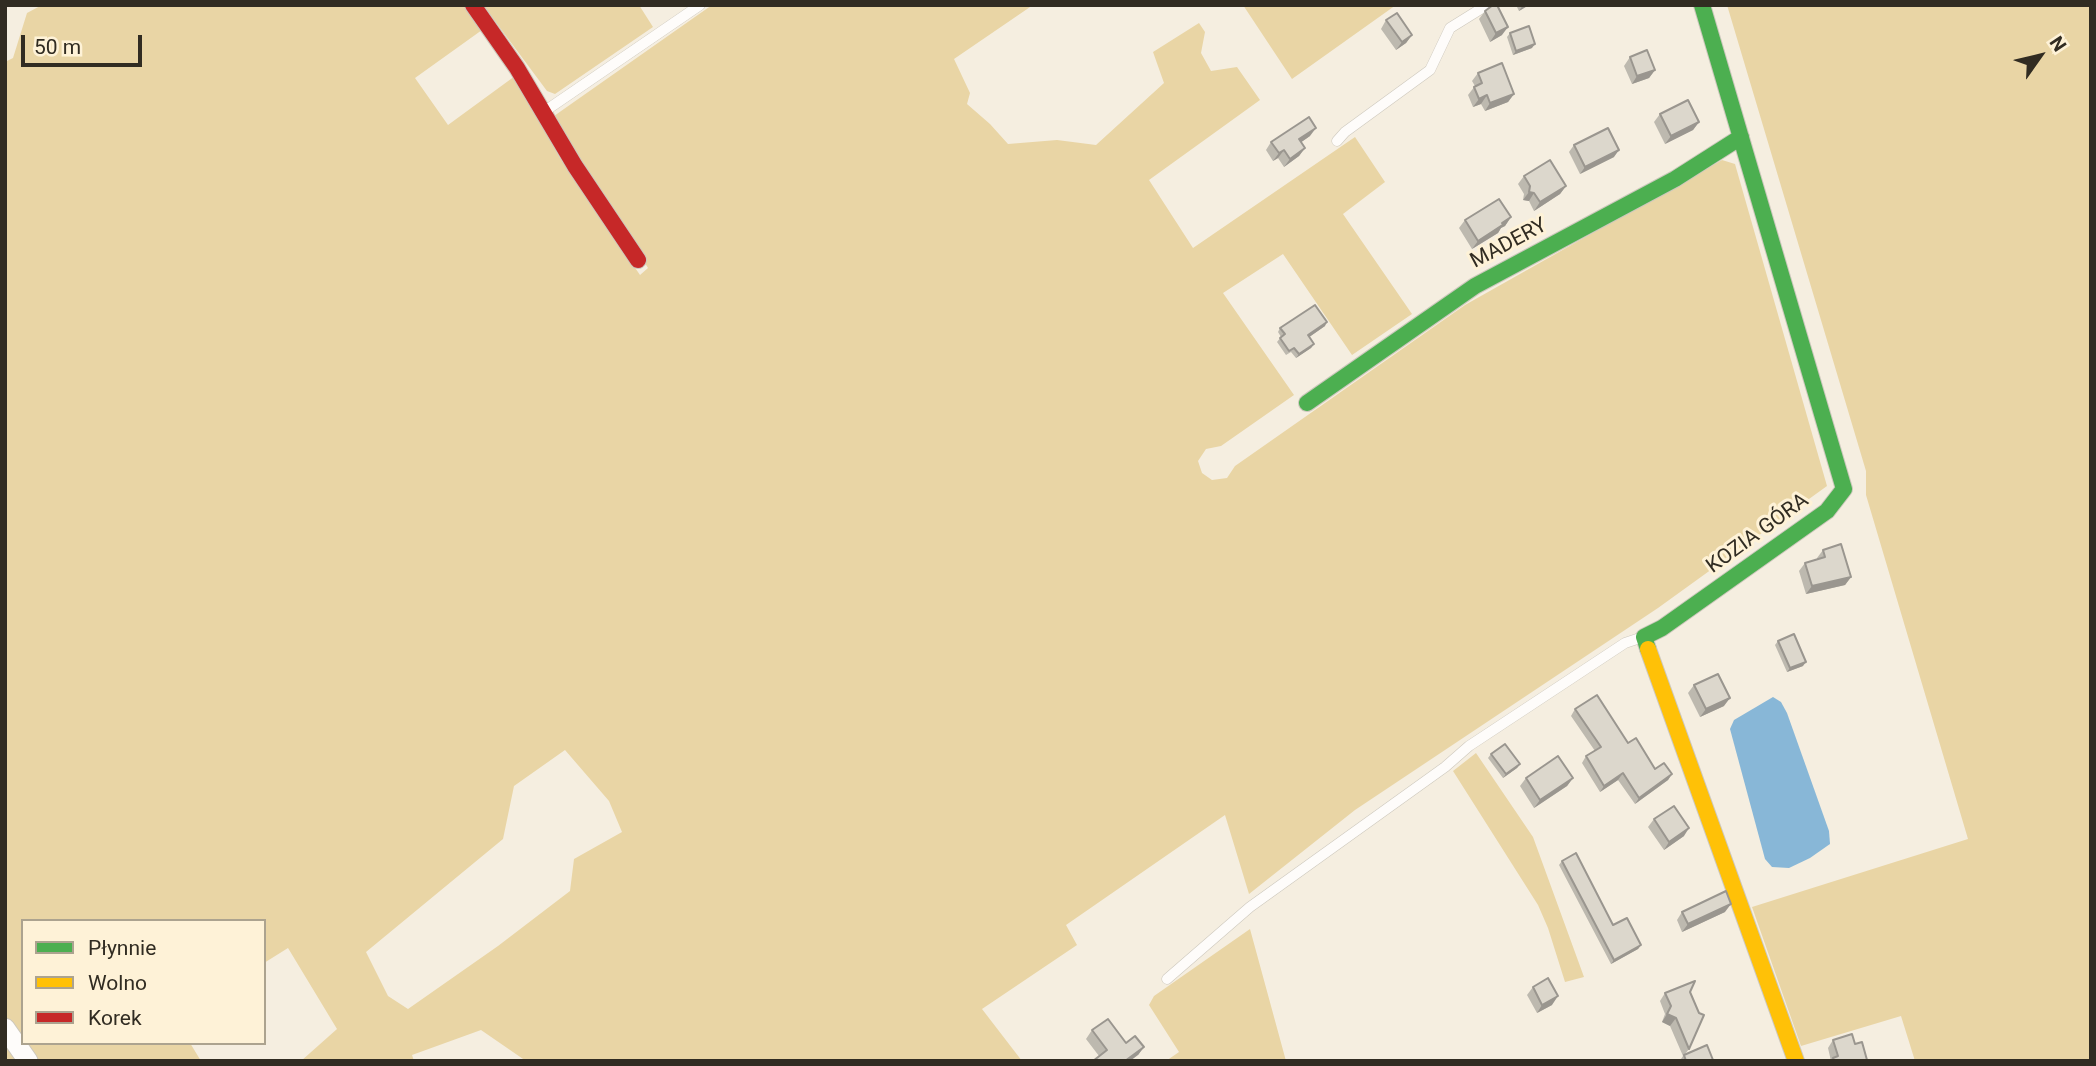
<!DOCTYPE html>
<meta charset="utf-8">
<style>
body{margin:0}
#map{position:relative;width:2096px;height:1066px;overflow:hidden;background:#f5eee0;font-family:Roboto,sans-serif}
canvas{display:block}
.frame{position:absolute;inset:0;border:7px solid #312c22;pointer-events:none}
.legend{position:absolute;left:21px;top:919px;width:245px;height:126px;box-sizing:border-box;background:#fef2d7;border:2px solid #aca38f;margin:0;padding:9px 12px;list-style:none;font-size:21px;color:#312c22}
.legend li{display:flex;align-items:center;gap:14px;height:35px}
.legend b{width:35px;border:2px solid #aca38f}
.north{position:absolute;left:2005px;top:21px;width:70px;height:70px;-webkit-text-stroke:5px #fef2d7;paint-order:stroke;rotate:56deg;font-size:19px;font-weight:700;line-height:28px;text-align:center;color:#312c22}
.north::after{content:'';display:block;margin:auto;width:24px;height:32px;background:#312c22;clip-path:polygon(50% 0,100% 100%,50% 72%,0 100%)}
.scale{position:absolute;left:21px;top:35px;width:121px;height:32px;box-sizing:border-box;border:4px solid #312c22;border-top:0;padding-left:9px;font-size:21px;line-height:24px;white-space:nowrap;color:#312c22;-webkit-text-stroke:5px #fef2d7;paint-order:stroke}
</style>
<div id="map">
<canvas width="2096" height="1066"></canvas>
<div class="frame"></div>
<ul class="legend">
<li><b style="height:9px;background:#4caf50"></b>Płynnie</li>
<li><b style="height:9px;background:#ffc107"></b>Wolno</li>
<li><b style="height:9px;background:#c62828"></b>Korek</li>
</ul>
<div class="north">N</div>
<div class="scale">50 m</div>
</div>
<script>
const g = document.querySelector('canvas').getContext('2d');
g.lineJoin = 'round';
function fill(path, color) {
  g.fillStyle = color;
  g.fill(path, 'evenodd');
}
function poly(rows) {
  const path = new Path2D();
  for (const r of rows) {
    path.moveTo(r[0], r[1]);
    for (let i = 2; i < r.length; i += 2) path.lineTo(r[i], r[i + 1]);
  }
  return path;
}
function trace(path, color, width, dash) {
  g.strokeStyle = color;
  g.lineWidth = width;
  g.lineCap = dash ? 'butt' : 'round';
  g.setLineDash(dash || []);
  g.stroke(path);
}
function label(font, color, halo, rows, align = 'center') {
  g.font = font + ' Roboto,sans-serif';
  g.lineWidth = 6;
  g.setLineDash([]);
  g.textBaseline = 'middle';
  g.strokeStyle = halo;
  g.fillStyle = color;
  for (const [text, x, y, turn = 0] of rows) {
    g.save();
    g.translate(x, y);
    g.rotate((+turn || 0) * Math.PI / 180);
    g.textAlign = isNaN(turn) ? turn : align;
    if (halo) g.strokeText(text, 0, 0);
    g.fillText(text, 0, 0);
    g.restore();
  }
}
const green = poly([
 [42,5,465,5,482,30,415,78,448,125,515,76,560,158,640,275,648,268,554,116,712,5,1033,5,954,59,970,93,967,104,990,124,1008,144,1057,140,1096,145,1164,83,1153,52,1199,23,1205,32,1201,53,1211,71,1237,67,1260,100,1149,180,1193,248,1355,137,1385,182,1343,214,1412,314,1352,355,1283,254,1223,293,1294,395,1221,446,1206,449,1198,461,1202,473,1212,480,1227,478,1235,466,1465,305,1722,160,1735,164,1827,486,1658,608,1355,810,1249,894,1225,815,1066,925,1077,945,982,1009,1022,1061,526,1061,481,1030,412,1055,414,1061,301,1061,337,1029,288,948,264,963,264,921,23,921,23,1043,190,1043,201,1061,5,1061,5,62,13,58,27,13],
 [565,750,609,801,622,832,574,859,570,891,498,946,408,1009,388,996,366,952,503,839,514,786],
 [483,5,639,5,653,27,555,94,547,91],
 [1243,5,1396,5,1292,79],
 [1727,5,2091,5,2091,1061,1915,1061,1901,1016,1801,1046,1752,907,1968,839,1866,495,1866,471],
 [1476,753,1533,837,1584,977,1565,982,1548,928,1538,905,1453,771],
 [1250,929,1286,1061,1166,1061,1179,1052,1149,1005,1154,996]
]);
const water = poly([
 [1773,697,1781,702,1787,713,1829,831,1830,844,1810,858,1789,868,1772,867,1765,859,1730,729,1734,720]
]);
const lane = poly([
 [545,111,700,5],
 [1337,141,1345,132,1430,70,1450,28,1487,5],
 [1167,979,1250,907,1445,767,1469,746,1625,643,1640,638]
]);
const street = poly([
 [5,1028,28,1061]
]);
const fast = poly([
 [1307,403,1475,286,1675,179,1741,137],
 [1648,649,1644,637,1662,628,1827,511,1844,489,1702,5]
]);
const slow = poly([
 [1648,649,1796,1061]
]);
const jam = poly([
 [473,5,517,68,575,166,638,260]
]);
const wall = poly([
 [1516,5,1529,5,1519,11],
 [1485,11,1502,35,1490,42,1479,19],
 [1386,20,1412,35,1406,43,1396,50,1381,29],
 [1510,33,1532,48,1513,55,1507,37],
 [1630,57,1655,70,1649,78,1632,84,1624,66],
 [1478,73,1514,94,1508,102,1485,111,1481,104,1473,107,1468,95,1475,86,1472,81],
 [1660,114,1699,122,1693,130,1665,144,1654,122],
 [1310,136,1301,142,1305,148,1299,156,1284,167,1278,158,1273,161,1266,150,1271,142],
 [1574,145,1614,157,1580,174,1569,152],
 [1524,176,1566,186,1560,194,1534,211,1529,201,1523,200,1524,194,1518,184],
 [1511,217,1505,226,1501,228,1498,233,1472,249,1459,228,1465,220],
 [1325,326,1309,337,1314,344,1311,348,1296,358,1291,352,1286,355,1277,342,1281,337,1278,332,1280,328],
 [1823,550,1851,577,1845,585,1806,594,1799,571,1805,563,1817,559,1817,558],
 [1778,641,1803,666,1787,672,1775,645],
 [1694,685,1724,706,1700,717,1688,693],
 [1575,709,1628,743,1655,769,1672,774,1668,780,1635,804,1618,780,1600,792,1582,763,1586,756,1595,751,1571,716],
 [1491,754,1520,764,1517,768,1503,778,1488,758],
 [1526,778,1573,778,1567,786,1534,808,1520,786],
 [1654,819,1684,836,1664,850,1648,827],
 [1562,861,1613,925,1641,945,1638,949,1611,964,1559,865],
 [1682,912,1725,912,1682,932,1677,920],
 [1533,987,1552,1005,1537,1013,1527,995],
 [1690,992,1689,1049,1685,1054,1713,1061,1682,1061,1681,1059,1683,1056,1670,1026,1662,1022,1665,1014,1660,1001,1665,993],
 [1092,1030,1126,1043,1144,1047,1138,1055,1099,1056,1086,1039],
 [1833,1040,1855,1044,1867,1060,1866,1061,1831,1061,1828,1048]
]);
const shadedWall = poly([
 [1523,5,1529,5,1519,11],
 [1508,27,1502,35,1490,42,1496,33],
 [1412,35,1406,43,1396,50,1402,42],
 [1535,44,1532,48,1513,55,1516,51],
 [1655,70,1649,78,1632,84,1637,76],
 [1514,94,1508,102,1485,111,1490,103],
 [1487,95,1481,104,1473,107,1479,99],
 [1699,122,1693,130,1665,144,1671,136],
 [1316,128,1310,136,1293,148,1299,139],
 [1305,148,1299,156,1284,167,1290,159],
 [1284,150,1278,158,1273,161,1279,153],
 [1619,150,1614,157,1580,174,1585,167],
 [1566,186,1560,194,1534,211,1540,202],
 [1529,192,1534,193,1529,201,1523,200],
 [1511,217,1505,226,1501,228,1498,233,1472,249,1478,241],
 [1327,322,1325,326,1305,340,1308,335],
 [1314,344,1311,348,1296,358,1299,354],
 [1851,577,1845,585,1806,594,1812,586],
 [1806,662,1803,666,1787,672,1790,668],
 [1730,698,1724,706,1700,717,1706,709],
 [1520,764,1517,768,1503,778,1506,774],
 [1623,773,1618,780,1600,792,1604,786],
 [1672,774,1668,780,1635,804,1639,798],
 [1573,778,1567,786,1534,808,1540,800],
 [1689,828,1684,836,1664,850,1669,842],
 [1731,904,1725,912,1682,932,1688,924],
 [1641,945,1638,949,1611,964,1614,960],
 [1558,996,1552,1005,1537,1013,1542,1005],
 [1667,1014,1676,1018,1670,1026,1662,1022],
 [1144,1047,1138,1055,1130,1061,1125,1061]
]);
const building = poly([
 [1493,5,1497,5,1508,27,1496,33,1485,11,1493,5],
 [1397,13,1412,35,1402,42,1386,20,1397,13],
 [1529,26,1535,44,1516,51,1510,33,1529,26],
 [1647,50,1655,70,1637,76,1630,57,1647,50],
 [1502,63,1514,94,1490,103,1487,95,1479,99,1474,87,1482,83,1478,73,1502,63],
 [1688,100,1699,122,1671,136,1660,114,1688,100],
 [1309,117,1316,128,1299,139,1305,148,1290,159,1284,150,1279,153,1271,142,1309,117],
 [1608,128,1619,150,1585,167,1574,145,1608,128],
 [1550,160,1566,186,1540,202,1534,193,1529,192,1530,186,1524,176,1550,160],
 [1499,199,1511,217,1502,223,1504,224,1478,241,1465,220,1499,199],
 [1315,305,1327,322,1308,335,1314,344,1299,354,1294,348,1289,351,1280,338,1285,334,1280,328,1315,305],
 [1841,544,1851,577,1812,586,1805,563,1825,557,1823,550,1841,544],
 [1794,634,1806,662,1790,668,1778,641,1794,634],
 [1718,674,1730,698,1706,709,1694,685,1718,674],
 [1597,695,1628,743,1636,738,1655,769,1664,763,1672,774,1639,798,1623,773,1604,786,1586,756,1601,747,1575,709,1597,695],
 [1505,744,1520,764,1506,774,1491,754,1505,744],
 [1558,756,1573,778,1540,800,1526,778,1558,756],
 [1674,806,1689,828,1669,842,1654,819,1674,806],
 [1576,853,1613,925,1627,918,1641,945,1614,960,1562,861,1576,853],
 [1726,891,1731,904,1688,924,1682,912,1726,891],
 [1548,978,1558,996,1542,1005,1533,987,1548,978],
 [1695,981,1690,992,1699,1013,1704,1015,1689,1049,1676,1018,1667,1014,1671,1006,1665,993,1695,981],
 [1108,1019,1126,1043,1135,1036,1144,1047,1125,1061,1093,1061,1107,1050,1092,1030,1108,1019],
 [1852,1034,1855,1044,1862,1042,1867,1060,1863,1061,1834,1061,1833,1058,1838,1056,1833,1040,1852,1034],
 [1707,1045,1713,1060,1711,1061,1686,1061,1684,1055,1707,1045]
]);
const streetNames = [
 ["MADERY",1509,244,-28],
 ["KOZIA GÓRA",1758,534,-36]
];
fill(green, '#e9d5a5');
fill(water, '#88b7d7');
trace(lane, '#cdc8bd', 11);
trace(street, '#cdc8bd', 21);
trace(fast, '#cdc8bd', 18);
trace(slow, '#cdc8bd', 18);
trace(jam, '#cdc8bd', 18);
trace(lane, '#fefcfa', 10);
trace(street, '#fefcfa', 19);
trace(fast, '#4caf50', 16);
trace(slow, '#ffc107', 16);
trace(jam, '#c62828', 16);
fill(wall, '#bdb9af');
fill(shadedWall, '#9a968f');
fill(building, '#dcd7cc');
trace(building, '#9a968f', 2);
label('21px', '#312c22', '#fef2d7', streetNames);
</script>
